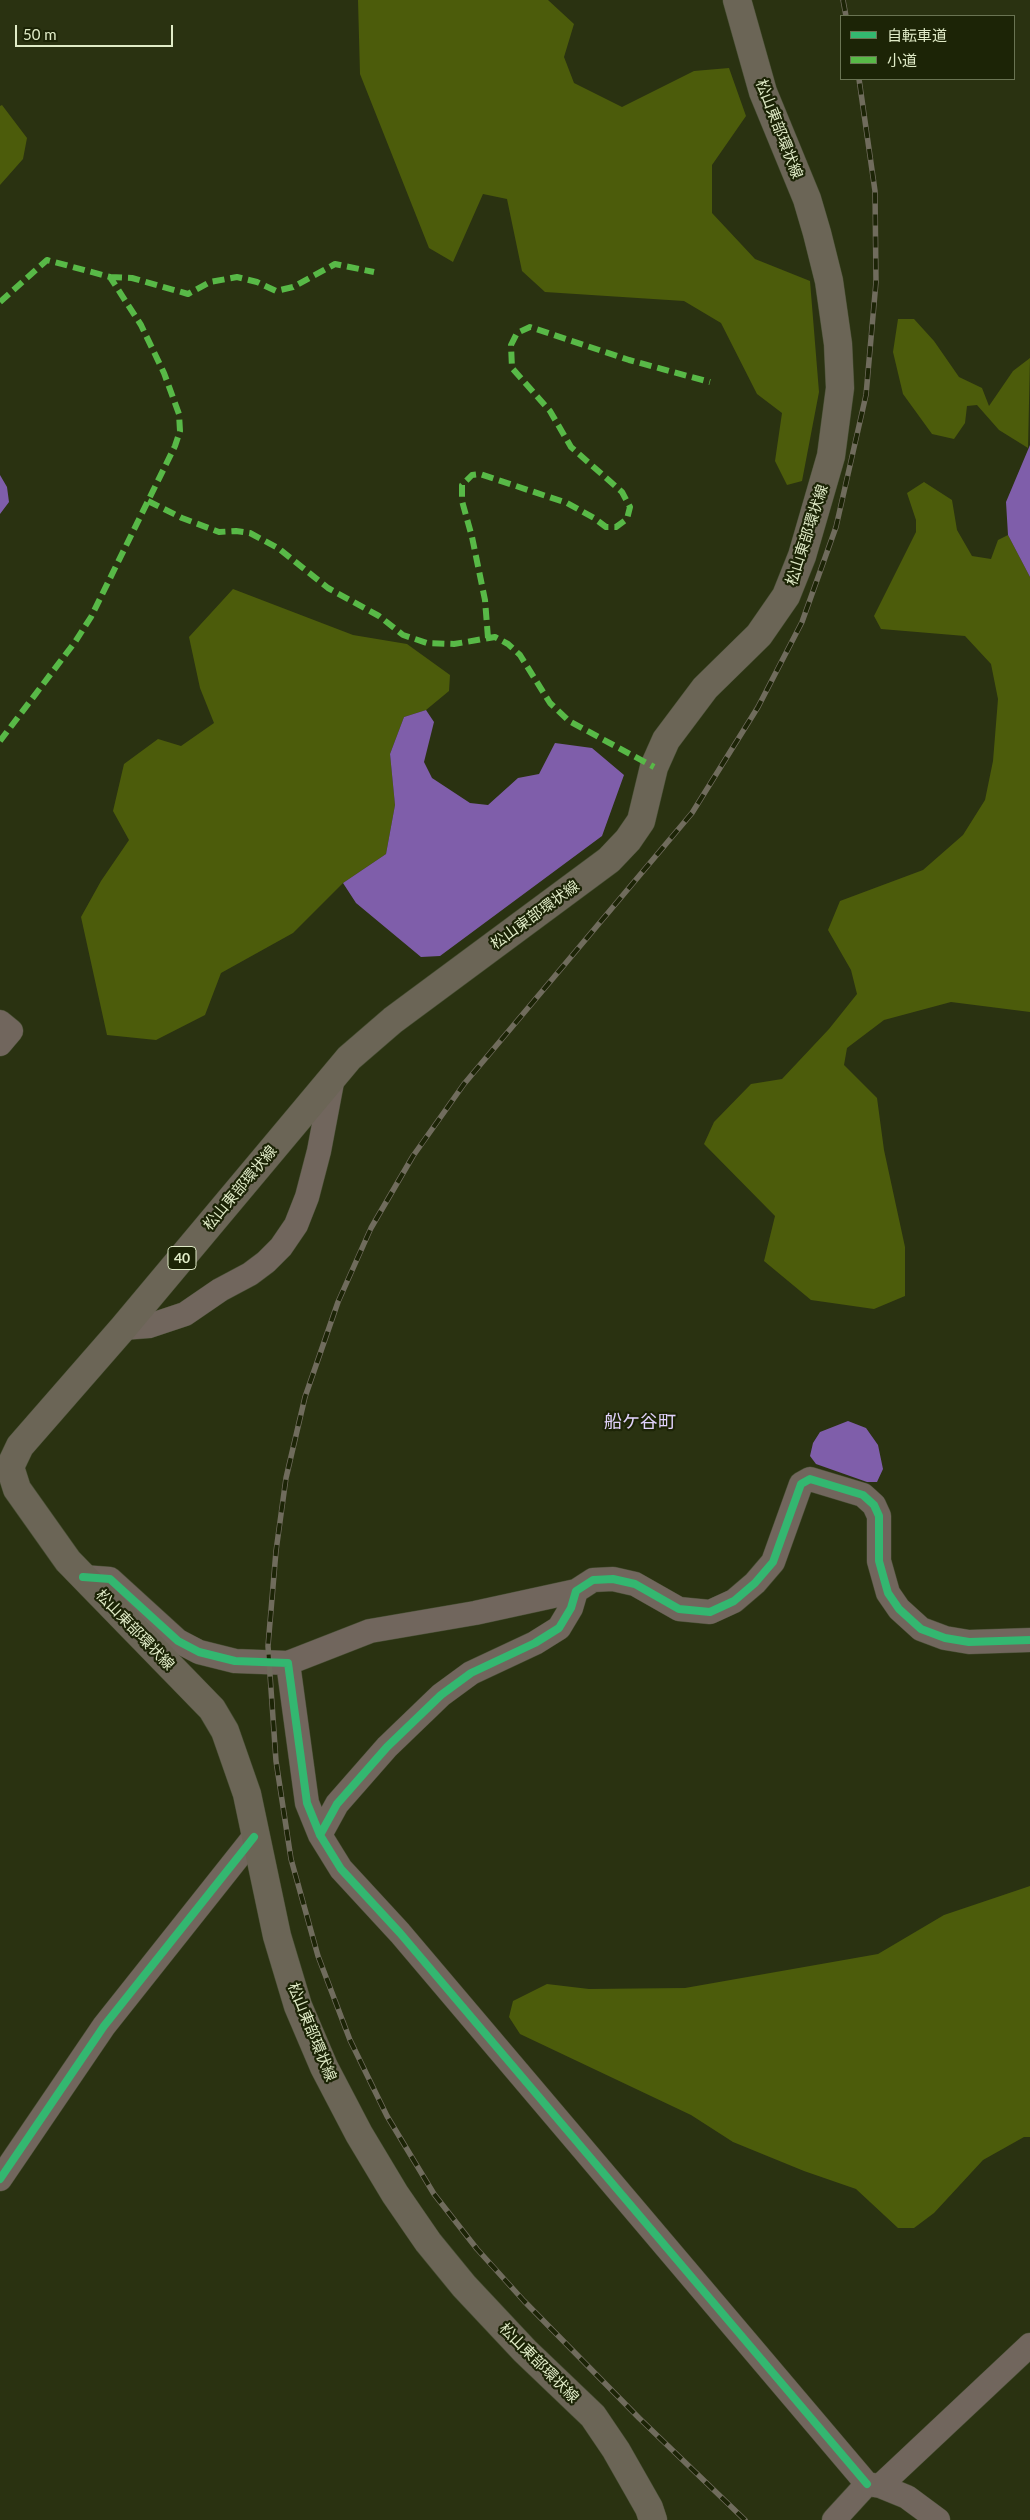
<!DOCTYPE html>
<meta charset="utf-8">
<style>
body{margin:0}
#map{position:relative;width:1030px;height:2520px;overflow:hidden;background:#2a3211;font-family:Lato,"Noto Sans JP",sans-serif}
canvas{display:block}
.legend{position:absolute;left:840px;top:15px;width:175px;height:65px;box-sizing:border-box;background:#1c2406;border:1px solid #6a7453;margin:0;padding:6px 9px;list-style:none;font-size:15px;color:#e0ebc7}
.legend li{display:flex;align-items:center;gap:10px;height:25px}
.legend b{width:25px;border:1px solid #6a7453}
.scale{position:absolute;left:15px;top:25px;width:158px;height:22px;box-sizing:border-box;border:2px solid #e0ebc7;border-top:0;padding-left:6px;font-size:15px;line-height:18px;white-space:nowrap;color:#e0ebc7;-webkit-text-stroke:4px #1c2406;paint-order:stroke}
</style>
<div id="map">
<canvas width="1030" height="2520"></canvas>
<ul class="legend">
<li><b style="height:6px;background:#33b770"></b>自転車道</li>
<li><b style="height:6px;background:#58b947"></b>小道</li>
</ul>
<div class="scale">50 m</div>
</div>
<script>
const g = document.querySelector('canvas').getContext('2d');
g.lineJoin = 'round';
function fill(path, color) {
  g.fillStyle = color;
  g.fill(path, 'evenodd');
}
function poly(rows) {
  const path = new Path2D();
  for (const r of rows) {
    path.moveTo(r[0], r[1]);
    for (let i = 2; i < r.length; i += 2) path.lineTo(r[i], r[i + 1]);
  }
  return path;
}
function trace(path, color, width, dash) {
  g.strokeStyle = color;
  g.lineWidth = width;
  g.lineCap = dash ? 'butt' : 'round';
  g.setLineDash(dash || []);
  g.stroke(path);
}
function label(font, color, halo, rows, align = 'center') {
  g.font = font + ' Lato,"Noto Sans JP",sans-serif';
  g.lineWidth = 4.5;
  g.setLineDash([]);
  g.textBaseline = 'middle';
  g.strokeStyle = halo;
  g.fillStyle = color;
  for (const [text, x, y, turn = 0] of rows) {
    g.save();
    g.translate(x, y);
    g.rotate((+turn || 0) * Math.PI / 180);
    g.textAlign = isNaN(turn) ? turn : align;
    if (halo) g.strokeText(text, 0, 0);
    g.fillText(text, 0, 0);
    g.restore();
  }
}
const green = poly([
 [358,0,548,0,574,24,564,57,574,83,622,107,694,71,729,68,746,116,712,165,712,213,755,259,810,281,819,392,802,481,787,485,775,461,782,413,757,394,721,323,684,301,545,292,522,271,507,199,483,194,453,262,429,248,360,74],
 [2,105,27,138,23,159,0,185,0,106],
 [898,319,914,319,934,341,959,377,982,388,989,406,1013,371,1030,358,1028,448,999,430,977,405,967,406,965,423,954,439,932,434,903,394,893,352],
 [924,482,952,500,957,530,972,556,991,559,998,540,1008,535,1030,577,1030,1012,951,1002,884,1020,847,1048,844,1065,877,1098,884,1150,905,1247,905,1296,874,1309,811,1300,764,1261,775,1216,704,1144,714,1122,751,1084,782,1079,829,1029,857,994,851,970,828,930,840,901,923,870,963,835,985,800,993,761,998,699,991,664,965,636,881,629,874,616,916,532,916,520,907,493],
 [233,589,353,635,407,644,450,675,449,691,426,710,404,717,390,754,395,805,386,854,343,883,293,933,221,973,205,1015,156,1040,107,1035,81,917,101,881,129,840,113,811,124,764,158,739,181,746,214,723,200,688,189,637],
 [1030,1886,1030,2137,1024,2137,983,2160,934,2213,914,2228,898,2228,856,2189,804,2171,733,2142,691,2115,520,2034,509,2017,513,2001,547,1984,589,1989,685,1988,878,1954,944,1915]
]);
const water = poly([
 [1030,445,1030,577,1008,535,1006,502],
 [0,475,7,487,9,502,0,514],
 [426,710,434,722,424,762,432,778,470,803,488,805,518,778,539,774,555,743,592,748,624,775,602,836,440,956,421,957,356,903,343,883,386,854,395,805,390,754,404,717],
 [848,1421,866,1428,878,1445,883,1469,877,1482,867,1482,816,1464,810,1456,813,1443,820,1432]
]);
const street = poly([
 [0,1022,11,1031,0,1044],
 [123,1328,149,1326,185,1314,220,1290,250,1274,266,1262,281,1247,296,1225,307,1197,319,1151,333,1077],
 [83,1577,110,1579,178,1641,199,1652,235,1661,288,1663,307,1803,320,1835,341,1869,400,1933,867,2484],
 [288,1663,370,1631,475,1613,576,1591],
 [320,1835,337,1804,387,1747,441,1695,471,1673,535,1643,559,1628,571,1608,576,1591,593,1580,613,1579,635,1584,679,1609,710,1612,734,1601,755,1583,773,1562,801,1484,810,1479,863,1495,874,1505,879,1516,879,1561,888,1593,899,1609,921,1629,945,1638,969,1642,1030,1640],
 [0,2179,104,2026,254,1837],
 [880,2486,1030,2345],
 [834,2520,867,2484,880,2486,907,2497,938,2520]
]);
const primary = poly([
 [653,2520,649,2508,616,2450,593,2416,525,2351,464,2286,428,2242,395,2194,359,2134,324,2067,298,2006,277,1936,247,1794,225,1731,212,1709,68,1561,17,1489,10,1467,20,1446,123,1328,349,1058,393,1020,609,860,628,840,641,821,654,767,666,740,705,688,759,635,786,596,802,556,831,456,840,388,838,344,829,281,817,233,807,199,763,92,737,0]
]);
const rail = poly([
 [843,0,846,16],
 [745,2520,639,2418,524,2301,477,2249,434,2194,387,2116,350,2040,318,1956,291,1859,276,1761,268,1646,276,1551,286,1478,305,1397,338,1302,371,1228,413,1156,464,1084,692,813,758,707,802,622,836,527,866,395,876,282,875,191,859,79]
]);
const quiet = poly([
 [110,277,132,278,188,294,210,282,237,277,257,282,276,291,293,287,335,264,374,272],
 [0,302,47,260,110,277,141,325,164,373,179,414,180,431,175,446,91,617,75,642,0,741],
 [148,501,182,518,219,532,236,531,250,533,278,548,328,588,379,616,403,635,427,643,454,644,495,637,508,644,520,655,550,703,569,721,654,767],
 [488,638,485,600,472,537,462,501,462,485,472,475,480,474,567,503,594,518,606,527,616,527,627,519,630,507,622,492,571,447,550,411,512,368,511,345,517,333,530,327,629,360,710,382]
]);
const cycleway = poly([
 [83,1577,110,1579,178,1641,199,1652,235,1661,288,1663,307,1803,320,1835,341,1869,400,1933,867,2484],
 [320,1835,337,1804,387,1747,441,1695,471,1673,535,1643,559,1628,571,1608,576,1591,593,1580,613,1579,635,1584,679,1609,710,1612,734,1601,755,1583,773,1562,801,1484,810,1479,863,1495,874,1505,879,1516,879,1561,888,1593,899,1609,921,1629,945,1638,969,1642,1030,1640],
 [0,2179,104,2026,254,1837]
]);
const shields = [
 [182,1258,28]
];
const shieldNames = [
 ["40",182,1258]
];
const streetNames = [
 ["松山東部環状線",779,129,69],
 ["松山東部環状線",807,535,-72],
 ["松山東部環状線",535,915,-36],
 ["松山東部環状線",240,1188,-50],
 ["松山東部環状線",135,1630,46],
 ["松山東部環状線",312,2032,68],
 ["松山東部環状線",539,2363,45]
];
const quarterNames = [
 ["船ケ谷町",640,1422]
];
fill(green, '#4c5c0b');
fill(water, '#7f5eaa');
trace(street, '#454d31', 25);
trace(primary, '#454d31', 29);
trace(street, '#71665d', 24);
trace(primary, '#6b6556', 28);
trace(rail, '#706c5d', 5.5);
trace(rail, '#1c2406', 4, [11]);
trace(quiet, '#58b947', 6, [12, 6]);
trace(cycleway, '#33b770', 8);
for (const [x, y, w] of shields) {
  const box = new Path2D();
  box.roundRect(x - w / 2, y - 11.5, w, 23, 4);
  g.fillStyle = '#1c2406';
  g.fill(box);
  trace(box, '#e0ebc7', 1);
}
label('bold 14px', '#e0ebc7', null, shieldNames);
label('15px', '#e0ebc7', '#1c2406', streetNames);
label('18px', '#e1d2fc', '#1c2406', quarterNames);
</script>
